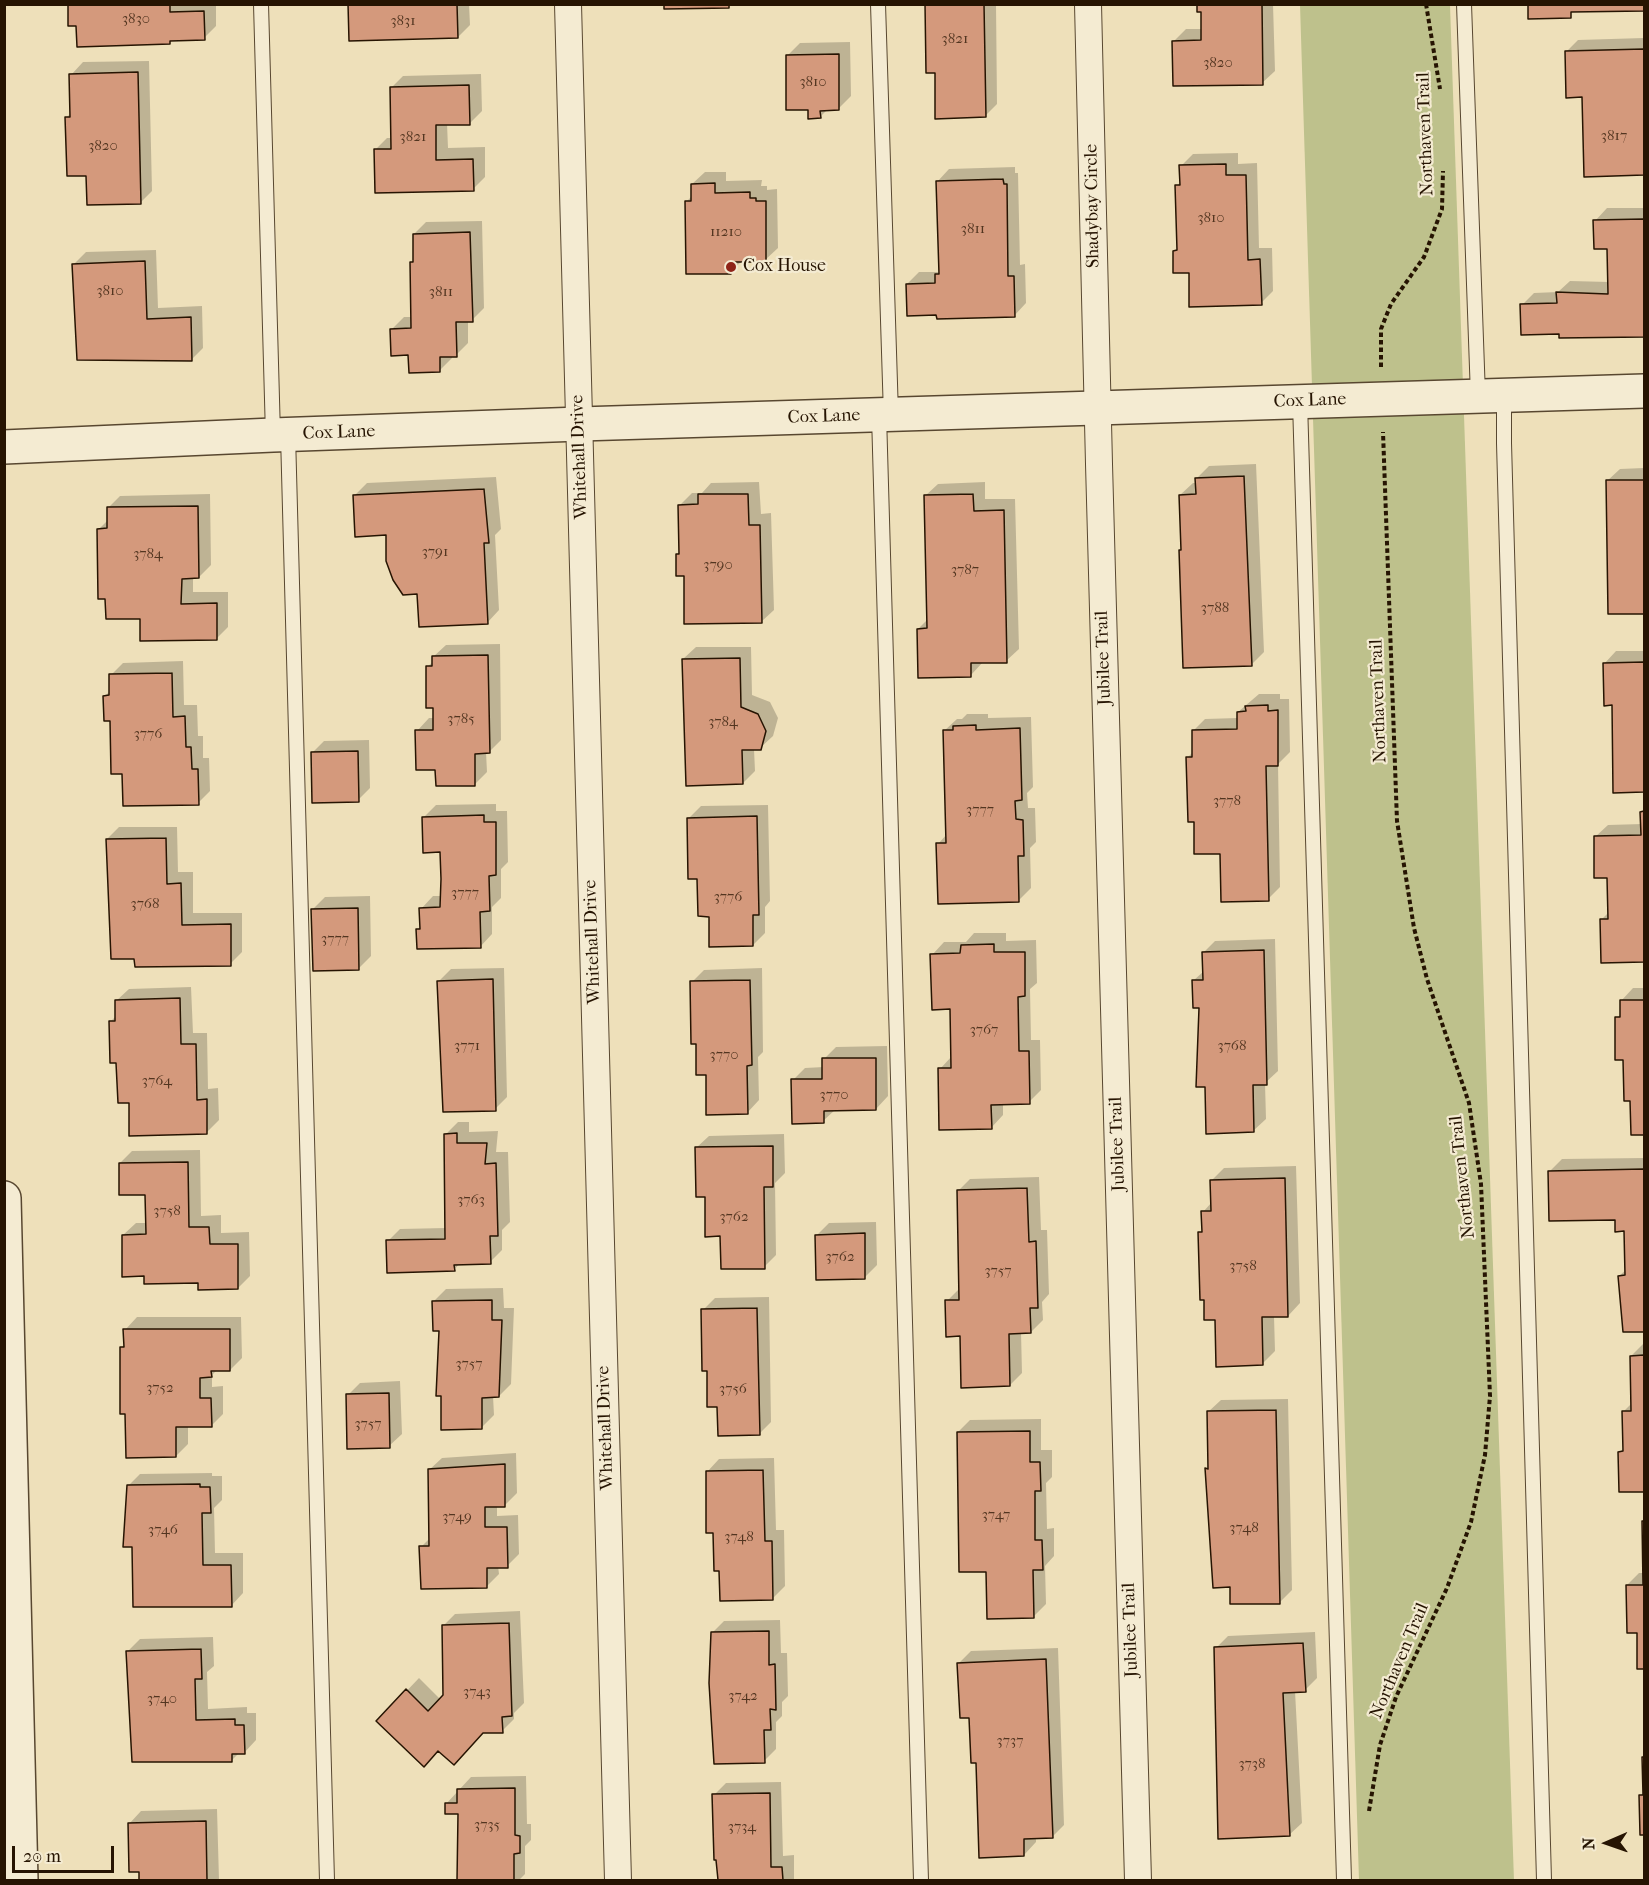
<!DOCTYPE html>
<style>
body{margin:0}
#map{position:relative;width:1649px;height:1885px;overflow:hidden;background:#eee0ba;font-family:"IM FELL French Canon",serif}
canvas{display:block}
.frame{position:absolute;inset:0;border:6px solid #261402;pointer-events:none}
.north{position:absolute;left:1577px;top:1813px;width:60px;height:60px;-webkit-text-stroke:4px #f4ebd2;paint-order:stroke;rotate:268deg;font-size:16px;font-weight:700;line-height:24px;text-align:center;color:#261402}
.north::after{content:'';display:block;margin:auto;width:21px;height:27px;background:#261402;clip-path:polygon(50% 0,100% 100%,50% 72%,0 100%)}
.scale{position:absolute;left:12px;top:1846px;width:102px;height:27px;box-sizing:border-box;border:3px solid #261402;border-top:0;padding-left:8px;font-size:18px;line-height:21px;white-space:nowrap;color:#261402;-webkit-text-stroke:4px #f4ebd2;paint-order:stroke}
</style>
<div id="map">
<canvas width="1649" height="1885"></canvas>
<div class="frame"></div>
<div class="north">N</div>
<div class="scale">20 m</div>
</div>
<script>
const g = document.querySelector('canvas').getContext('2d');
g.lineJoin = 'round';
function fill(path, color) {
  g.fillStyle = color;
  g.fill(path, 'evenodd');
}
function poly(rows) {
  const path = new Path2D();
  for (const r of rows) {
    path.moveTo(r[0], r[1]);
    for (let i = 2; i < r.length; i += 2) path.lineTo(r[i], r[i + 1]);
  }
  return path;
}
function trace(path, color, width, dash) {
  g.strokeStyle = color;
  g.lineWidth = width;
  g.lineCap = dash ? 'butt' : 'round';
  g.setLineDash(dash || []);
  g.stroke(path);
}
function label(font, color, halo, rows, align = 'center') {
  g.font = font + ' "IM FELL French Canon",serif';
  g.lineWidth = 4.5;
  g.setLineDash([]);
  g.textBaseline = 'middle';
  g.strokeStyle = halo;
  g.fillStyle = color;
  for (const [text, x, y, turn = 0] of rows) {
    g.save();
    g.translate(x, y);
    g.rotate((+turn || 0) * Math.PI / 180);
    g.textAlign = isNaN(turn) ? turn : align;
    if (halo) g.strokeText(text, 0, 0);
    g.fillText(text, 0, 0);
    g.restore();
  }
}
const green = poly([
 [1300,5,1450,5,1514,1880,1359,1880]
]);
const shadow = poly([
 [69,4,216,4,216,26,204,38,173,39,170,42,78,25],
 [349,4,469,4,470,25,458,37],
 [927,4,996,4,997,104,985,116,936,71],
 [1198,4,1273,4,1275,71,1262,83,1174,41,1186,29,1203,29,1202,11],
 [1644,38,1644,173,1585,175,1583,95,1566,52,1578,40],
 [850,42,851,96,839,108,828,109,820,117,809,109,788,55,800,43],
 [149,61,152,191,140,203,88,175,67,117,72,112,71,75,83,62],
 [481,74,482,111,470,123,447,123,448,148,485,147,485,177,473,189,375,150,387,138,393,138,391,88,403,76],
 [1238,153,1238,164,1257,163,1259,248,1272,248,1273,291,1261,303,1190,271,1175,251,1179,247,1177,186,1181,181,1181,166,1193,154],
 [1015,167,1015,173,1018,173,1020,265,1025,264,1026,303,1014,316,938,313,907,284,919,272,939,272,937,182,949,169],
 [705,172,726,172,726,181,762,180,761,186,767,186,767,190,777,189,778,248,765,260,742,261,730,272,687,201,692,196,692,184],
 [1607,208,1644,208,1644,335,1560,337,1560,333,1522,305,1534,293,1558,292,1570,281,1609,282,1608,248,1595,221],
 [482,221,484,308,472,320,468,320,468,343,456,355,452,355,452,358,440,370,410,354,392,329,404,317,413,317,411,263,414,260,414,234,426,222],
 [156,250,158,308,202,306,203,348,191,360,74,264,86,252],
 [1256,464,1264,652,1251,665,1180,551,1182,548,1180,495,1193,483,1197,483,1197,478,1209,466],
 [1644,468,1644,612,1610,613,1607,481,1620,469],
 [496,477,501,529,495,535,499,610,487,623,387,534,355,495,367,483],
 [759,482,761,514,771,513,774,610,761,622,677,554,681,551,680,505,692,493,702,493,711,483],
 [985,482,985,499,1015,499,1019,649,1006,661,983,662,971,675,918,629,928,619,925,496,938,484],
 [210,494,211,565,199,577,193,577,193,592,228,592,228,627,216,639,141,617,99,529,108,520,108,508,120,496],
 [500,644,501,740,489,752,486,752,487,772,475,784,437,769,417,731,429,718,435,718,435,706,427,667,434,661,433,657,446,645],
 [696,647,751,647,752,695,770,702,778,718,773,736,760,748,754,749,755,771,743,783,683,659],
 [1616,651,1644,651,1644,791,1614,791,1613,704,1604,664],
 [183,661,184,705,197,705,198,736,203,736,203,758,209,758,210,791,198,803,124,772,105,696,111,690,111,675,123,663],
 [1259,694,1280,694,1280,699,1289,699,1290,752,1278,764,1280,887,1268,899,1221,853,1195,821,1188,757,1193,752,1193,731,1205,719,1238,718,1238,712],
 [967,714,988,714,988,718,1031,717,1033,787,1027,793,1028,808,1035,808,1036,842,1030,848,1031,888,1019,900,938,844,947,834,944,731,957,719,962,719],
 [369,740,370,788,358,800,312,753,324,741],
 [496,804,496,811,507,811,508,862,501,869,501,898,492,907,492,934,480,947,417,930,421,926,421,909,433,896,441,896,442,851,424,817,436,805],
 [768,805,770,901,765,907,765,933,753,945,710,915,698,878,688,819,701,806],
 [1644,809,1644,961,1603,962,1602,919,1609,912,1608,876,1595,837,1608,825,1642,824,1642,812],
 [119,827,177,827,178,872,193,872,193,913,242,913,242,952,230,964,136,966,107,839],
 [370,896,371,956,359,968,313,909,325,897],
 [974,933,1006,933,1006,941,1036,940,1037,983,1030,989,1031,1040,1040,1040,1041,1090,1029,1102,1003,1103,1003,1115,991,1128,940,1069,952,1056,951,1008,932,955,944,942,966,942],
 [1275,939,1278,1071,1265,1083,1266,1119,1253,1131,1207,1086,1200,1006,1194,980,1204,971,1203,953,1215,941],
 [504,968,507,1097,495,1109,439,981,451,969],
 [762,968,763,1052,758,1057,759,1100,747,1113,707,1073,697,1042,692,982,704,970],
 [191,987,193,1033,207,1033,208,1089,218,1088,219,1120,207,1132,130,1101,118,1062,110,1022,116,1016,116,1001,129,989],
 [1633,988,1644,988,1644,1134,1632,1134,1631,1100,1617,1018,1621,1014,1621,1001],
 [887,1046,888,1096,876,1109,836,1109,823,1121,793,1080,805,1068,824,1067,824,1059,836,1047],
 [458,1122,469,1122,469,1132,498,1131,496,1152,508,1152,510,1222,502,1230,502,1250,490,1262,460,1263,454,1270,388,1241,400,1229,446,1228,446,1134],
 [784,1134,785,1173,775,1183,776,1255,764,1267,722,1234,706,1196,696,1148,709,1136],
 [200,1150,201,1216,221,1215,221,1233,249,1232,250,1276,238,1288,145,1275,123,1235,136,1223,147,1223,146,1194,120,1163,132,1151],
 [1644,1158,1644,1330,1625,1331,1619,1276,1627,1269,1626,1230,1616,1219,1550,1171,1562,1159],
 [1296,1166,1300,1303,1288,1316,1274,1316,1275,1351,1263,1363,1216,1319,1200,1233,1203,1230,1203,1212,1212,1202,1212,1180,1224,1168],
 [1039,1177,1041,1230,1047,1230,1049,1294,1042,1302,1043,1320,1031,1332,1021,1332,1022,1373,1010,1385,962,1335,947,1301,959,1289,958,1191,970,1179],
 [876,1222,877,1265,865,1277,817,1235,829,1223],
 [503,1288,504,1308,514,1308,511,1384,499,1396,493,1396,494,1415,482,1427,441,1329,434,1301,446,1289],
 [769,1297,771,1422,759,1434,719,1406,709,1369,703,1310,715,1298],
 [137,1317,241,1317,242,1358,230,1370,217,1370,212,1375,212,1387,223,1386,223,1414,211,1426,188,1426,188,1444,176,1456,127,1413,121,1348,125,1344,125,1330],
 [1643,1344,1644,1490,1620,1491,1620,1452,1624,1448,1623,1412,1632,1403,1631,1356],
 [400,1381,402,1434,389,1446,348,1395,360,1383],
 [1288,1399,1292,1590,1280,1602,1231,1586,1207,1469,1210,1466,1208,1412,1221,1400],
 [1041,1419,1041,1450,1052,1450,1052,1477,1046,1483,1047,1529,1054,1528,1054,1556,1045,1566,1046,1604,1034,1616,988,1570,958,1432,970,1420],
 [516,1453,517,1493,505,1505,497,1506,497,1516,518,1515,519,1554,507,1566,498,1566,499,1574,487,1586,421,1547,431,1537,429,1470,442,1458],
 [774,1458,776,1530,784,1530,785,1586,773,1598,721,1569,707,1472,719,1459],
 [212,1473,212,1476,222,1476,222,1500,214,1508,215,1553,243,1553,243,1593,231,1606,133,1546,128,1486,140,1474],
 [1644,1521,1644,1570,1643,1522],
 [1639,1573,1644,1573,1644,1668,1639,1668,1638,1631,1627,1585],
 [520,1611,524,1703,514,1713,514,1719,502,1731,483,1731,438,1750,378,1721,419,1678,441,1700,445,1696,443,1626,455,1614],
 [780,1620,781,1653,787,1653,788,1696,782,1702,782,1716,776,1722,776,1749,764,1761,712,1633,724,1621],
 [1315,1632,1317,1678,1305,1690,1295,1691,1302,1823,1289,1835,1216,1648,1228,1636],
 [213,1637,214,1666,207,1672,208,1709,247,1707,247,1713,256,1713,256,1740,244,1753,239,1753,231,1761,128,1651,140,1639],
 [1058,1648,1064,1825,1052,1837,1036,1837,1036,1842,1024,1855,978,1762,971,1717,959,1663,971,1651],
 [1644,1757,1644,1833,1642,1833,1641,1795,1644,1792],
 [526,1776,527,1824,531,1824,531,1840,525,1846,525,1874,519,1880,459,1880,460,1812,446,1804,471,1777],
 [781,1782,783,1856,794,1855,794,1880,719,1880,714,1795,726,1783],
 [217,1809,219,1880,141,1880,140,1870,129,1824,141,1811]
]);
const building = poly([
 [68,4,170,5,170,12,204,11,205,40,170,41,170,44,77,47,76,26,68,26,68,4],
 [348,4,457,4,458,38,349,41,348,4],
 [664,4,729,4,729,8,664,9,664,4],
 [925,4,984,4,986,117,935,119,935,73,926,73,925,4],
 [1197,4,1262,4,1263,85,1173,86,1172,41,1201,40,1201,12,1197,12,1197,4],
 [1528,4,1644,4,1644,11,1571,12,1571,18,1528,19,1528,4],
 [1644,49,1644,175,1584,177,1582,97,1566,98,1565,51,1644,49],
 [839,54,839,110,820,111,821,118,808,119,808,110,786,110,786,55,839,54],
 [138,72,141,204,87,205,86,176,67,176,65,117,70,117,69,74,138,72],
 [469,85,470,125,436,125,436,160,473,159,474,191,375,193,374,149,391,149,390,87,469,85],
 [1226,164,1226,175,1246,175,1248,260,1260,259,1262,305,1189,307,1189,273,1173,273,1173,251,1177,250,1175,185,1180,185,1179,165,1226,164],
 [1003,179,1004,184,1007,184,1008,276,1014,276,1015,317,937,319,936,315,907,316,906,284,935,283,935,274,939,274,936,181,1003,179],
 [715,183,715,193,750,192,750,198,756,198,756,201,766,201,766,262,731,262,731,274,686,274,685,201,691,201,691,184,715,183],
 [1644,219,1644,337,1559,338,1559,334,1521,335,1520,304,1557,303,1556,292,1608,294,1607,249,1594,249,1593,220,1644,219],
 [470,232,473,322,456,322,457,357,440,357,440,372,409,373,408,355,391,356,390,329,411,328,410,262,413,262,413,234,470,232],
 [145,261,147,319,191,317,192,361,77,360,72,264,145,261],
 [1244,476,1252,666,1183,668,1179,550,1181,550,1179,495,1196,494,1195,478,1244,476],
 [1606,480,1644,480,1644,614,1608,614,1606,480],
 [484,489,489,543,484,543,488,624,419,627,417,594,403,595,393,580,386,561,386,535,355,537,353,495,484,489],
 [698,494,748,494,749,525,760,525,762,623,684,624,684,576,676,576,676,554,679,554,678,505,698,504,698,494],
 [973,494,974,511,1004,510,1007,663,971,663,971,677,918,678,917,629,927,628,924,495,973,494],
 [198,506,199,578,182,579,181,604,217,603,217,640,140,641,140,619,106,619,105,599,98,599,97,529,107,528,107,507,198,506],
 [488,655,490,753,475,754,475,786,436,786,435,770,416,770,415,730,433,730,433,708,426,708,426,666,432,666,432,656,488,655],
 [740,658,741,707,758,714,766,731,761,750,742,750,743,784,686,786,682,659,740,658],
 [1644,662,1644,792,1613,793,1612,705,1604,706,1603,663,1644,662],
 [172,673,173,717,185,716,186,747,191,747,192,769,198,769,199,805,123,806,122,774,111,774,110,721,104,721,103,696,109,695,109,674,172,673],
 [1268,705,1268,711,1278,710,1278,766,1266,766,1269,901,1221,902,1220,854,1194,854,1194,822,1188,822,1186,757,1192,757,1192,730,1237,729,1237,712,1246,711,1245,706,1268,705],
 [976,725,976,730,1020,728,1022,800,1015,801,1016,819,1023,820,1024,856,1018,856,1019,902,938,904,936,843,946,843,943,730,953,730,953,726,976,725],
 [358,751,359,802,312,803,311,752,358,751],
 [1644,811,1644,962,1601,963,1600,919,1608,919,1607,878,1594,878,1594,836,1641,835,1640,812,1644,811],
 [484,815,484,822,496,822,496,875,489,876,490,911,480,912,481,948,417,949,416,929,420,929,419,908,440,907,441,879,440,852,423,853,422,817,484,815],
 [757,816,759,915,753,915,753,946,709,947,709,917,698,916,697,879,688,879,687,818,757,816],
 [166,838,167,884,181,883,182,925,231,924,231,966,135,967,134,959,111,959,106,839,166,838],
 [358,908,359,970,313,971,311,909,358,908],
 [994,944,994,952,1025,952,1025,996,1018,997,1019,1051,1029,1051,1030,1104,991,1105,992,1129,939,1130,938,1068,951,1068,950,1009,932,1010,930,954,960,953,961,945,994,944],
 [1264,950,1267,1085,1253,1085,1254,1132,1206,1134,1205,1087,1196,1087,1199,1008,1193,1008,1192,980,1203,980,1202,952,1264,950],
 [493,979,496,1111,443,1112,437,981,493,979],
 [750,980,752,1065,747,1066,748,1114,706,1115,706,1075,696,1075,696,1044,691,1044,690,981,750,980],
 [180,998,181,1044,196,1044,197,1100,207,1099,207,1134,129,1136,129,1103,118,1103,116,1063,110,1063,109,1021,115,1021,115,1000,180,998],
 [1620,1000,1644,1000,1644,1135,1631,1135,1630,1101,1624,1101,1623,1060,1615,1060,1615,1017,1620,1017,1620,1000],
 [822,1058,876,1058,876,1110,824,1111,824,1123,792,1124,791,1079,822,1079,822,1058],
 [457,1133,457,1143,487,1143,485,1164,496,1163,498,1236,490,1236,491,1264,454,1265,455,1271,387,1273,386,1240,445,1239,444,1134,457,1133],
 [773,1146,773,1187,764,1187,765,1269,721,1269,720,1236,705,1237,705,1197,696,1197,695,1147,773,1146],
 [188,1162,189,1227,209,1227,210,1244,238,1244,238,1289,198,1290,198,1283,144,1284,144,1276,122,1277,122,1235,146,1234,145,1195,119,1195,119,1163,188,1162],
 [1644,1169,1644,1332,1623,1332,1618,1276,1625,1275,1624,1231,1615,1232,1615,1220,1549,1221,1548,1171,1644,1169],
 [1285,1178,1288,1317,1262,1317,1263,1365,1216,1367,1215,1320,1204,1320,1204,1300,1200,1300,1198,1232,1202,1232,1201,1211,1211,1211,1210,1180,1285,1178],
 [1027,1188,1029,1242,1036,1241,1038,1308,1030,1308,1031,1333,1009,1334,1010,1386,961,1388,960,1336,946,1337,945,1300,959,1300,957,1190,1027,1188],
 [865,1233,865,1279,816,1280,815,1235,865,1233],
 [492,1300,492,1320,502,1320,499,1397,482,1398,482,1429,441,1430,441,1396,436,1396,439,1331,433,1331,432,1301,492,1300],
 [757,1308,760,1435,718,1436,717,1407,707,1407,707,1371,702,1371,701,1309,757,1308],
 [123,1329,230,1329,230,1371,211,1371,212,1377,200,1378,200,1398,211,1398,212,1427,176,1427,176,1457,126,1458,125,1414,120,1414,120,1347,124,1347,123,1329],
 [1644,1355,1644,1492,1619,1492,1618,1452,1623,1451,1622,1411,1631,1411,1630,1356,1644,1355],
 [389,1393,390,1448,347,1449,346,1394,389,1393],
 [1276,1410,1280,1604,1230,1604,1230,1587,1213,1588,1205,1468,1208,1469,1207,1411,1276,1410],
 [1030,1431,1030,1462,1040,1462,1041,1491,1035,1491,1035,1540,1042,1540,1043,1570,1033,1570,1034,1618,987,1619,986,1572,959,1572,957,1432,1030,1431],
 [505,1464,505,1507,485,1507,485,1527,507,1527,508,1568,487,1568,487,1588,421,1589,419,1546,429,1546,428,1469,505,1464],
 [763,1470,765,1541,772,1541,773,1600,720,1601,719,1571,714,1571,713,1533,706,1533,706,1471,763,1470],
 [200,1484,200,1487,210,1487,211,1513,202,1513,203,1565,231,1565,232,1607,133,1607,132,1547,123,1547,127,1485,200,1484],
 [1642,1521,1644,1521,1644,1669,1637,1669,1637,1633,1627,1633,1626,1585,1643,1585,1642,1521],
 [509,1623,512,1716,502,1717,503,1733,483,1733,454,1765,438,1751,424,1767,376,1721,406,1689,428,1711,443,1695,442,1625,509,1623],
 [769,1631,769,1665,775,1664,776,1710,770,1709,771,1730,764,1730,765,1763,714,1764,709,1683,711,1632,769,1631],
 [1303,1643,1306,1692,1283,1693,1290,1836,1218,1839,1214,1647,1303,1643],
 [201,1649,202,1679,195,1679,196,1720,235,1719,235,1725,244,1725,245,1754,232,1754,232,1762,132,1762,126,1651,201,1649],
 [1046,1659,1053,1838,1024,1839,1024,1856,979,1858,976,1763,971,1763,969,1718,960,1718,957,1663,1046,1659],
 [1642,1757,1644,1757,1644,1835,1640,1835,1639,1795,1643,1795,1642,1757],
 [515,1788,515,1835,520,1836,520,1853,514,1854,514,1880,457,1880,458,1814,445,1814,445,1803,457,1803,457,1789,515,1788],
 [770,1793,771,1867,782,1867,783,1880,718,1880,716,1860,714,1860,712,1794,770,1793],
 [206,1821,207,1880,139,1880,139,1872,129,1872,128,1823,206,1821]
]);
const path = poly([
 [1426,4,1440,89],
 [1381,367,1381,329,1391,304,1424,257,1442,209,1443,171],
 [1369,1811,1380,1745,1396,1697,1447,1588,1471,1522,1485,1455,1490,1396,1481,1184,1469,1103,1427,979,1414,928,1397,821,1383,432]
]);
const service = poly([
 [261,4,273,435],
 [878,4,891,415],
 [1464,4,1478,396],
 [1504,396,1504,443,1544,1880],
 [1300,402,1344,1880],
 [879,415,921,1880],
 [288,435,327,1880]
]);
const minor = poly([
 [568,4,618,1880],
 [1088,4,1099,464,1138,1880]
]);
const tertiary = poly([
 [4,447,273,435,580,424,1644,391],
 [4,1198,21,1880]
]);
const markers = [
 [731,267,6,"#8f2418"]
];
const numberNames = [
 ["3830",136,19],
 ["3831",403,21],
 ["3821",955,39],
 ["3820",1218,63],
 ["3810",813,82],
 ["3817",1614,136],
 ["3821",413,137],
 ["3820",103,146],
 ["3810",1211,218],
 ["3811",973,229],
 ["11210",726,232],
 ["3810",110,291],
 ["3811",441,292],
 ["3791",435,552],
 ["3784",148,554],
 ["3790",718,565],
 ["3787",965,570],
 ["3788",1215,608],
 ["3785",461,719],
 ["3784",723,722],
 ["3776",148,734],
 ["3778",1227,801],
 ["3777",980,810],
 ["3777",465,893],
 ["3776",728,897],
 ["3768",145,904],
 ["3777",335,939],
 ["3767",984,1030],
 ["3771",467,1046],
 ["3768",1232,1046],
 ["3770",724,1055],
 ["3764",157,1081],
 ["3770",834,1095],
 ["3763",471,1200],
 ["3758",167,1211],
 ["3762",734,1217],
 ["3762",840,1257],
 ["3758",1243,1266],
 ["3757",998,1271],
 ["3757",469,1364],
 ["3752",160,1388],
 ["3756",733,1389],
 ["3757",368,1424],
 ["3747",996,1515],
 ["3749",457,1517],
 ["3748",1244,1528],
 ["3746",163,1530],
 ["3748",739,1537],
 ["3743",477,1692],
 ["3742",743,1696],
 ["3740",162,1699],
 ["3737",1010,1741],
 ["3738",1252,1764],
 ["3735",487,1825],
 ["3734",742,1827]
];
const streetNames = [
 ["Northaven Trail",1426,134,-92],
 ["Shadybay Circle",1093,206,-91],
 ["Cox Lane",1310,401,-2],
 ["Cox Lane",824,417,-2],
 ["Cox Lane",339,433,-2],
 ["Whitehall Drive",580,457,-92],
 ["Jubilee Trail",1104,658,-92],
 ["Northaven Trail",1379,701,-92],
 ["Whitehall Drive",593,942,-92],
 ["Jubilee Trail",1118,1144,-92],
 ["Northaven Trail",1463,1177,-96],
 ["Whitehall Drive",606,1428,-92],
 ["Jubilee Trail",1131,1630,-92],
 ["Northaven Trail",1400,1661,-67]
];
const poiNames = [
 ["Cox House",743,267]
];
fill(green, '#bec18c');
fill(shadow, '#0003');
fill(building, '#d4997c');
trace(building, '#261402', 1.5);
trace(service, '#584730', 16);
trace(minor, '#584730', 28);
trace(tertiary, '#584730', 36);
trace(path, '#261402', 4, [4.5, 3]);
trace(service, '#f4ebd2', 14);
trace(minor, '#f4ebd2', 26);
trace(tertiary, '#f4ebd2', 33);
for (const [x, y, r, color] of markers) {
  const dot = new Path2D();
  dot.arc(x, y, r, 0, 2 * Math.PI);
  g.fillStyle = color;
  g.fill(dot);
  trace(dot, '#f4ebd2', 2);
}
label('15px', '#523520', null, numberNames);
label('18px', '#261402', '#f4ebd2', streetNames);
label('18px', '#261402', '#f4ebd2', poiNames, 'left');
</script>
